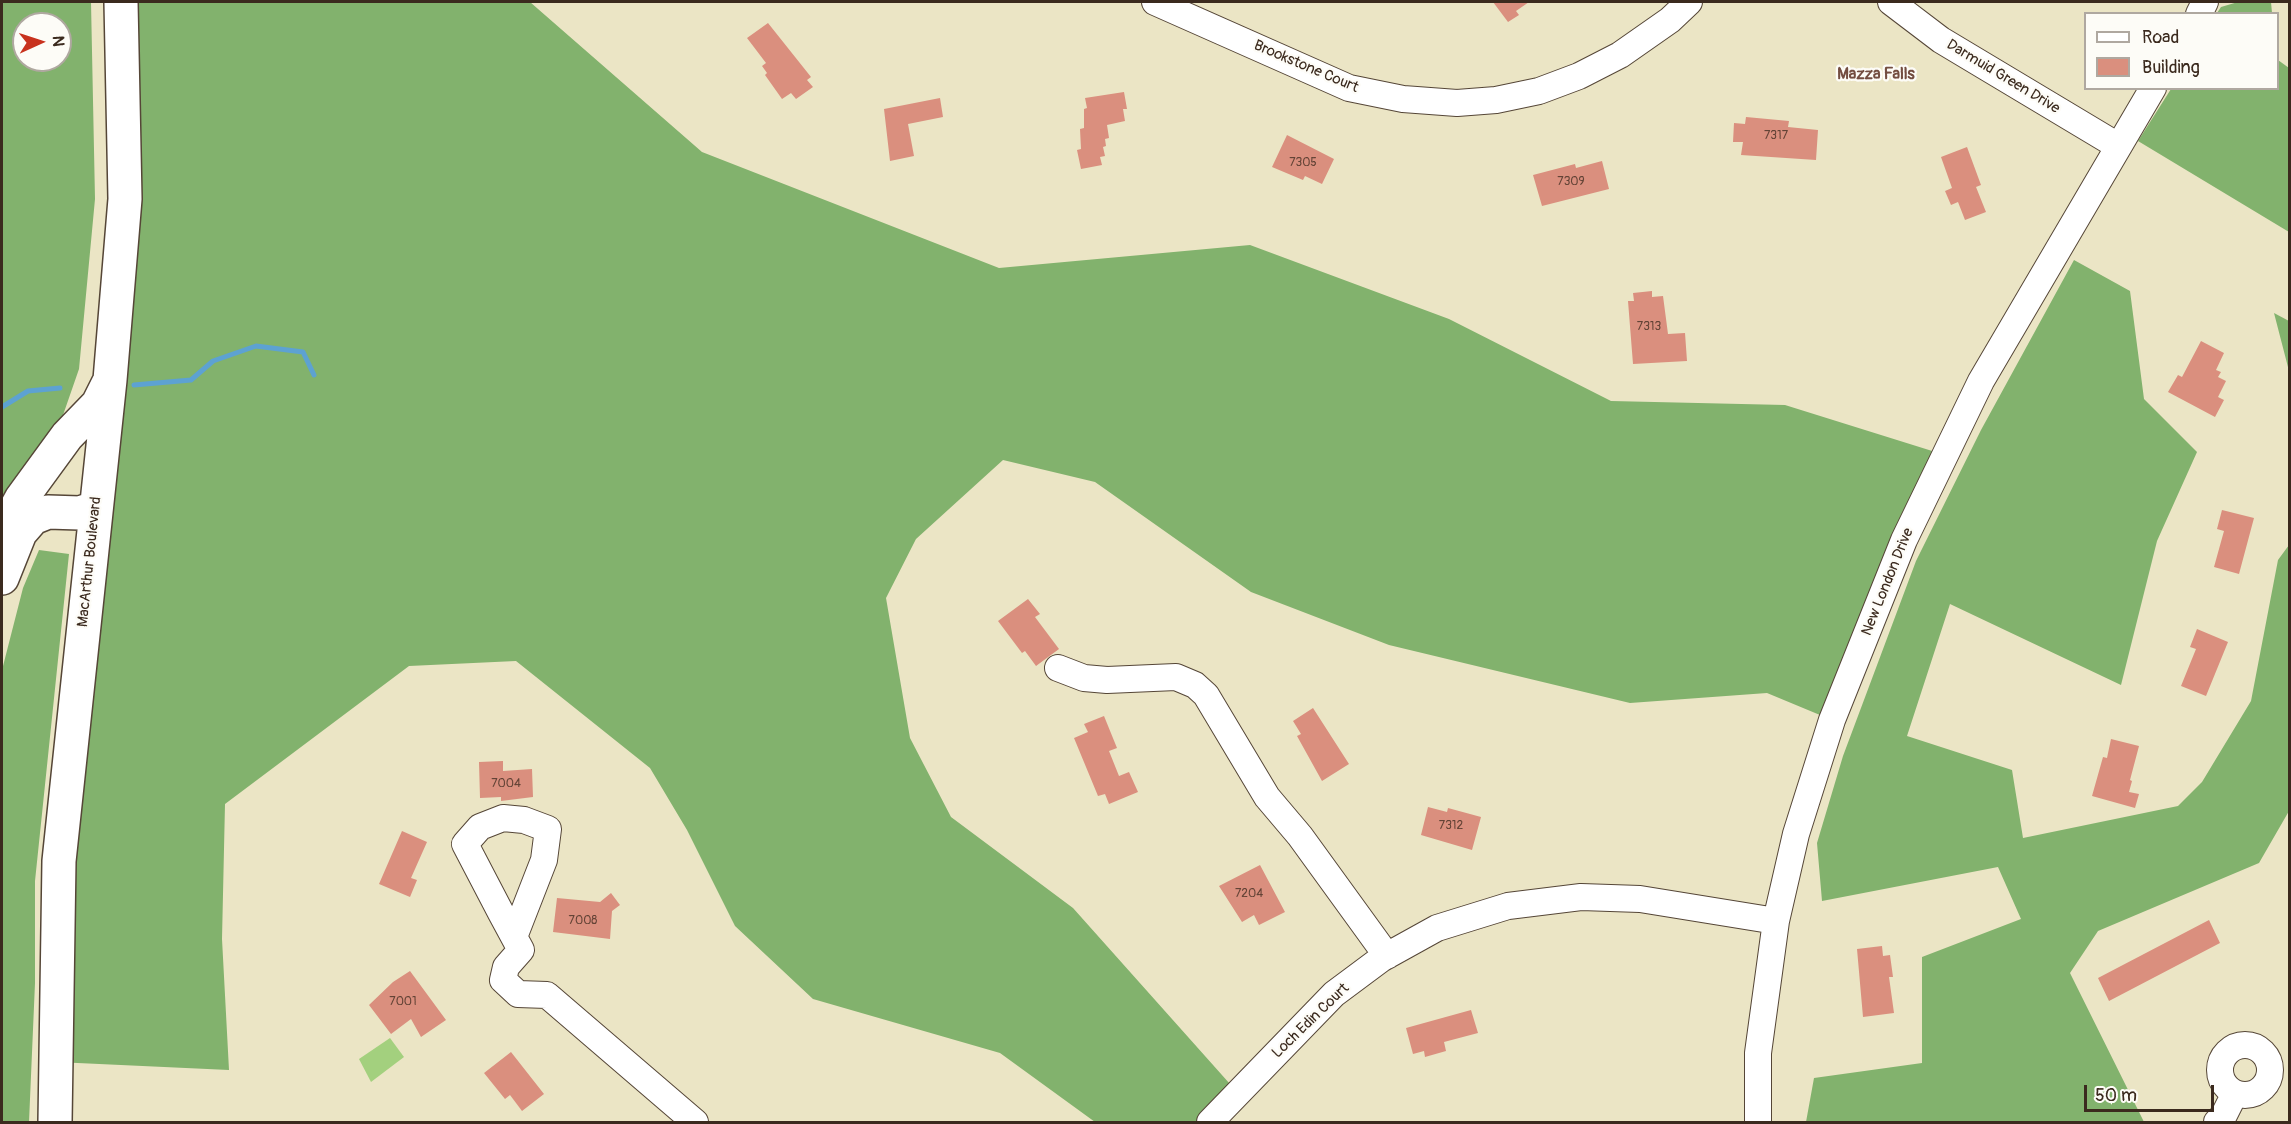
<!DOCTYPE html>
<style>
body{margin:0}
#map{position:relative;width:2291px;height:1124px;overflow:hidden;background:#ebe5c5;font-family:Pangolin,sans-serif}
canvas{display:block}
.frame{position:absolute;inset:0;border:3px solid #3b2a1e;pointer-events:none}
.legend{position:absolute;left:2084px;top:12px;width:195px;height:78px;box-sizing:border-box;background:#fdfcf7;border:2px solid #afa8a0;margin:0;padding:8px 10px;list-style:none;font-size:18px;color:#3b2a1e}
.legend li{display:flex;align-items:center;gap:12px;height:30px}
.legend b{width:30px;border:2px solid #afa8a0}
.north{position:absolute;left:12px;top:12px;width:60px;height:60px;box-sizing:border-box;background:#fdfcf7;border:2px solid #afa8a0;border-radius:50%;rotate:87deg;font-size:16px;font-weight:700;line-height:24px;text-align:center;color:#3b2a1e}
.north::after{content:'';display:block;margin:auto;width:21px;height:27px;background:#c8321e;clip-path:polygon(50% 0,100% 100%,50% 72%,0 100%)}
.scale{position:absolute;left:2084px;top:1085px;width:130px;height:27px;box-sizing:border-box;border:3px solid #3b2a1e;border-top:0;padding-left:8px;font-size:18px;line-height:21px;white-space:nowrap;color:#3b2a1e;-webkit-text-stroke:4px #fdfcf7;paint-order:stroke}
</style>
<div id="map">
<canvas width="2291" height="1124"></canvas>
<div class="frame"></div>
<ul class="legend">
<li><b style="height:8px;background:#fff"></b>Road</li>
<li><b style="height:16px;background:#da8f7e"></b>Building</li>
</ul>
<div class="north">N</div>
<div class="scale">50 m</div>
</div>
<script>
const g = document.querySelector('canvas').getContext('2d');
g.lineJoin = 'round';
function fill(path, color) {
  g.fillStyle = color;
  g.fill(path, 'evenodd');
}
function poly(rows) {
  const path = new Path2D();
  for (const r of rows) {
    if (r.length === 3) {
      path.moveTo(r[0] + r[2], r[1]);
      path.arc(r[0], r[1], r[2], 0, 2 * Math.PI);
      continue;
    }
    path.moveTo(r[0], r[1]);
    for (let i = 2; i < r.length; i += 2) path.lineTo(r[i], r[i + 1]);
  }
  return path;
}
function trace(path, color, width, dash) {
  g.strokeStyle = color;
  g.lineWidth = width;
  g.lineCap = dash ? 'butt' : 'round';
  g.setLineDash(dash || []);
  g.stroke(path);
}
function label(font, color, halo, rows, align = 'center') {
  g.font = font + ' Pangolin,sans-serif';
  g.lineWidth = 4.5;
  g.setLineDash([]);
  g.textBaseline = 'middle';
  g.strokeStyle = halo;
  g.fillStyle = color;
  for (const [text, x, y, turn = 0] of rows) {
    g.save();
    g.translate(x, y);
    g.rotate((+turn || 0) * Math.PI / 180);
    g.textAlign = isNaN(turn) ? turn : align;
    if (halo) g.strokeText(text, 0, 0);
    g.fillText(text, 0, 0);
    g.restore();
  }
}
const green = poly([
 [390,1038,404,1057,371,1082,359,1059]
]);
const forest = poly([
 [2,2,91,2,95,199,79,369,62,418,2,506],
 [24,24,60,24,60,60,24,60],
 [121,2,530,2,702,152,999,268,1250,245,1449,319,1611,401,1785,405,1945,455,1832,720,1767,693,1630,703,1389,645,1251,592,1095,482,1003,460,916,539,886,598,910,738,951,817,1073,908,1238,1093,1210,1122,1095,1122,1000,1053,813,999,735,926,687,830,650,768,516,661,409,666,225,804,222,939,229,1070,56,1062,95,508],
 [2238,2,2271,2,2272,13,2217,13,2221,7],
 [2278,60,2289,68,2289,232,2138,141,2171,89,2278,88],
 [2074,260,2130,291,2144,399,2197,452,2157,541,2121,685,1950,604,1907,736,2012,770,2023,838,2178,806,2202,782,2251,701,2278,560,2289,545,2289,811,2259,863,2098,931,2070,973,2144,1122,1806,1122,1814,1078,1922,1063,1922,957,2021,919,1998,867,1822,901,1817,843,1843,756,1916,561,1981,430],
 [2274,313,2289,321,2289,371],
 [39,550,69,554,35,881,35,983,29,1122,2,1122,2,670,23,588]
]);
const stream = poly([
 [134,385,191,380,213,361,256,346,303,352,314,375],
 [2,407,28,391,60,388]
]);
const building = poly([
 [1493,2,1529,2,1516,11,1519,15,1508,22],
 [768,23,811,77,807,80,813,87,796,99,791,93,782,99,765,75,767,73,762,66,766,63,747,38],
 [1124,92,1127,109,1123,109,1125,121,1107,125,1109,138,1105,139,1106,146,1103,147,1105,156,1100,157,1102,165,1081,169,1077,150,1081,149,1080,129,1084,128,1084,109,1087,108,1085,98],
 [940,98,943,117,908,124,914,156,890,161,884,109],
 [1746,117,1789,121,1788,127,1818,130,1816,160,1741,155,1743,142,1733,142,1734,123,1745,124],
 [1287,135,1334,159,1322,184,1305,176,1303,180,1272,167],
 [1967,147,1981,185,1976,187,1986,212,1965,220,1958,202,1951,205,1945,191,1952,188,1941,157],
 [1602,161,1609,189,1542,206,1533,175,1575,164,1576,168],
 [1652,291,1652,297,1663,296,1668,334,1685,333,1687,361,1633,364,1628,301,1634,301,1633,293],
 [2201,341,2224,353,2216,370,2221,372,2218,377,2226,381,2218,397,2224,400,2215,417,2168,392,2178,375,2182,377],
 [2222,510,2254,518,2239,574,2214,567,2224,531,2217,529],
 [1028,599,1040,614,1035,617,1059,649,1036,666,1025,651,1022,653,998,621],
 [2197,629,2228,642,2206,696,2181,686,2196,649,2190,647],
 [1313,708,1349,764,1322,781,1297,736,1301,734,1293,721],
 [1104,716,1117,748,1109,751,1119,776,1129,772,1138,792,1109,804,1105,794,1098,796,1074,738,1088,732,1084,724],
 [2111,739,2139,746,2130,780,2132,781,2129,792,2139,794,2135,808,2092,796,2103,757,2107,758],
 [503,761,503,771,532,769,533,797,501,801,501,797,480,798,479,762],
 [1428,807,1447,812,1448,808,1481,817,1472,850,1421,835],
 [402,831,427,842,411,878,417,880,410,897,379,884],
 [1260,865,1285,912,1259,925,1254,915,1242,922,1219,886],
 [611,893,620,905,612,911,610,939,553,932,557,898,600,902],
 [2209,920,2220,943,2109,1001,2098,978],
 [1882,946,1883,956,1890,955,1893,977,1889,977,1894,1013,1863,1017,1857,949],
 [410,971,446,1020,421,1037,411,1019,391,1034,369,1005,393,982],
 [1471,1010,1478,1033,1444,1042,1446,1051,1425,1057,1424,1051,1413,1054,1406,1028],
 [511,1052,544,1094,522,1111,510,1095,505,1099,484,1073]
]);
const minor = poly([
 [1155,2,1349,88,1403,99,1457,103,1496,100,1539,91,1579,76,1620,55,1670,20,1689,2],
 [1891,2,1941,40,2118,146],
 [2199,14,2205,2],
 [1058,668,1084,678,1107,680,1176,677,1195,685,1206,695,1267,797,1300,836,1387,956],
 [514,937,544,860,548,829,524,820,503,818,480,827,465,844,501,913,514,937,521,950,506,967,503,980,518,994,547,995,695,1122],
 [2245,1070,25],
 [1210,1122,1334,994,1381,959,1437,928,1508,906,1581,897,1640,899,1776,921],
 [1758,1122,1758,1053,1776,921,1796,834,1832,720,1904,540,1981,381,2153,88],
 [2217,1122,2224,1115,2235,1093]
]);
const major = poly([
 [2,534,21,499,67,436,98,404,108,384],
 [2,578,20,533,33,518,48,512,80,513,95,508],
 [55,1122,59,861,110,380,125,199,121,2]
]);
const numberNames = [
 ["7317",1776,136],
 ["7305",1303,163],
 ["7309",1571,182],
 ["7313",1649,327],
 ["7004",506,784],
 ["7312",1451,826],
 ["7204",1249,894],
 ["7008",583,921],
 ["7001",403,1002]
];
const streetNames = [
 ["Brookstone Court",1306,67,23],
 ["Darmuid Green Drive",2003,77,31],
 ["MacArthur Boulevard",90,562,-84],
 ["New London Drive",1888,582,-68],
 ["Loch Edin Court",1311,1021,-44]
];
const neighbourhoodNames = [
 ["Mazza Falls",1876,75]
];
fill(green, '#a3d07e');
fill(forest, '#82b26d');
trace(stream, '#5da2d2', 5);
fill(building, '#da8f7e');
trace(minor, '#554637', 28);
trace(major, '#554637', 36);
trace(minor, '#fff', 26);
trace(major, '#fff', 33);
label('12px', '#634336', null, numberNames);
label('15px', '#3b2a1e', '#fdfcf7', streetNames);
label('bold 16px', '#734d40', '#fdfcf7', neighbourhoodNames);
</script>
